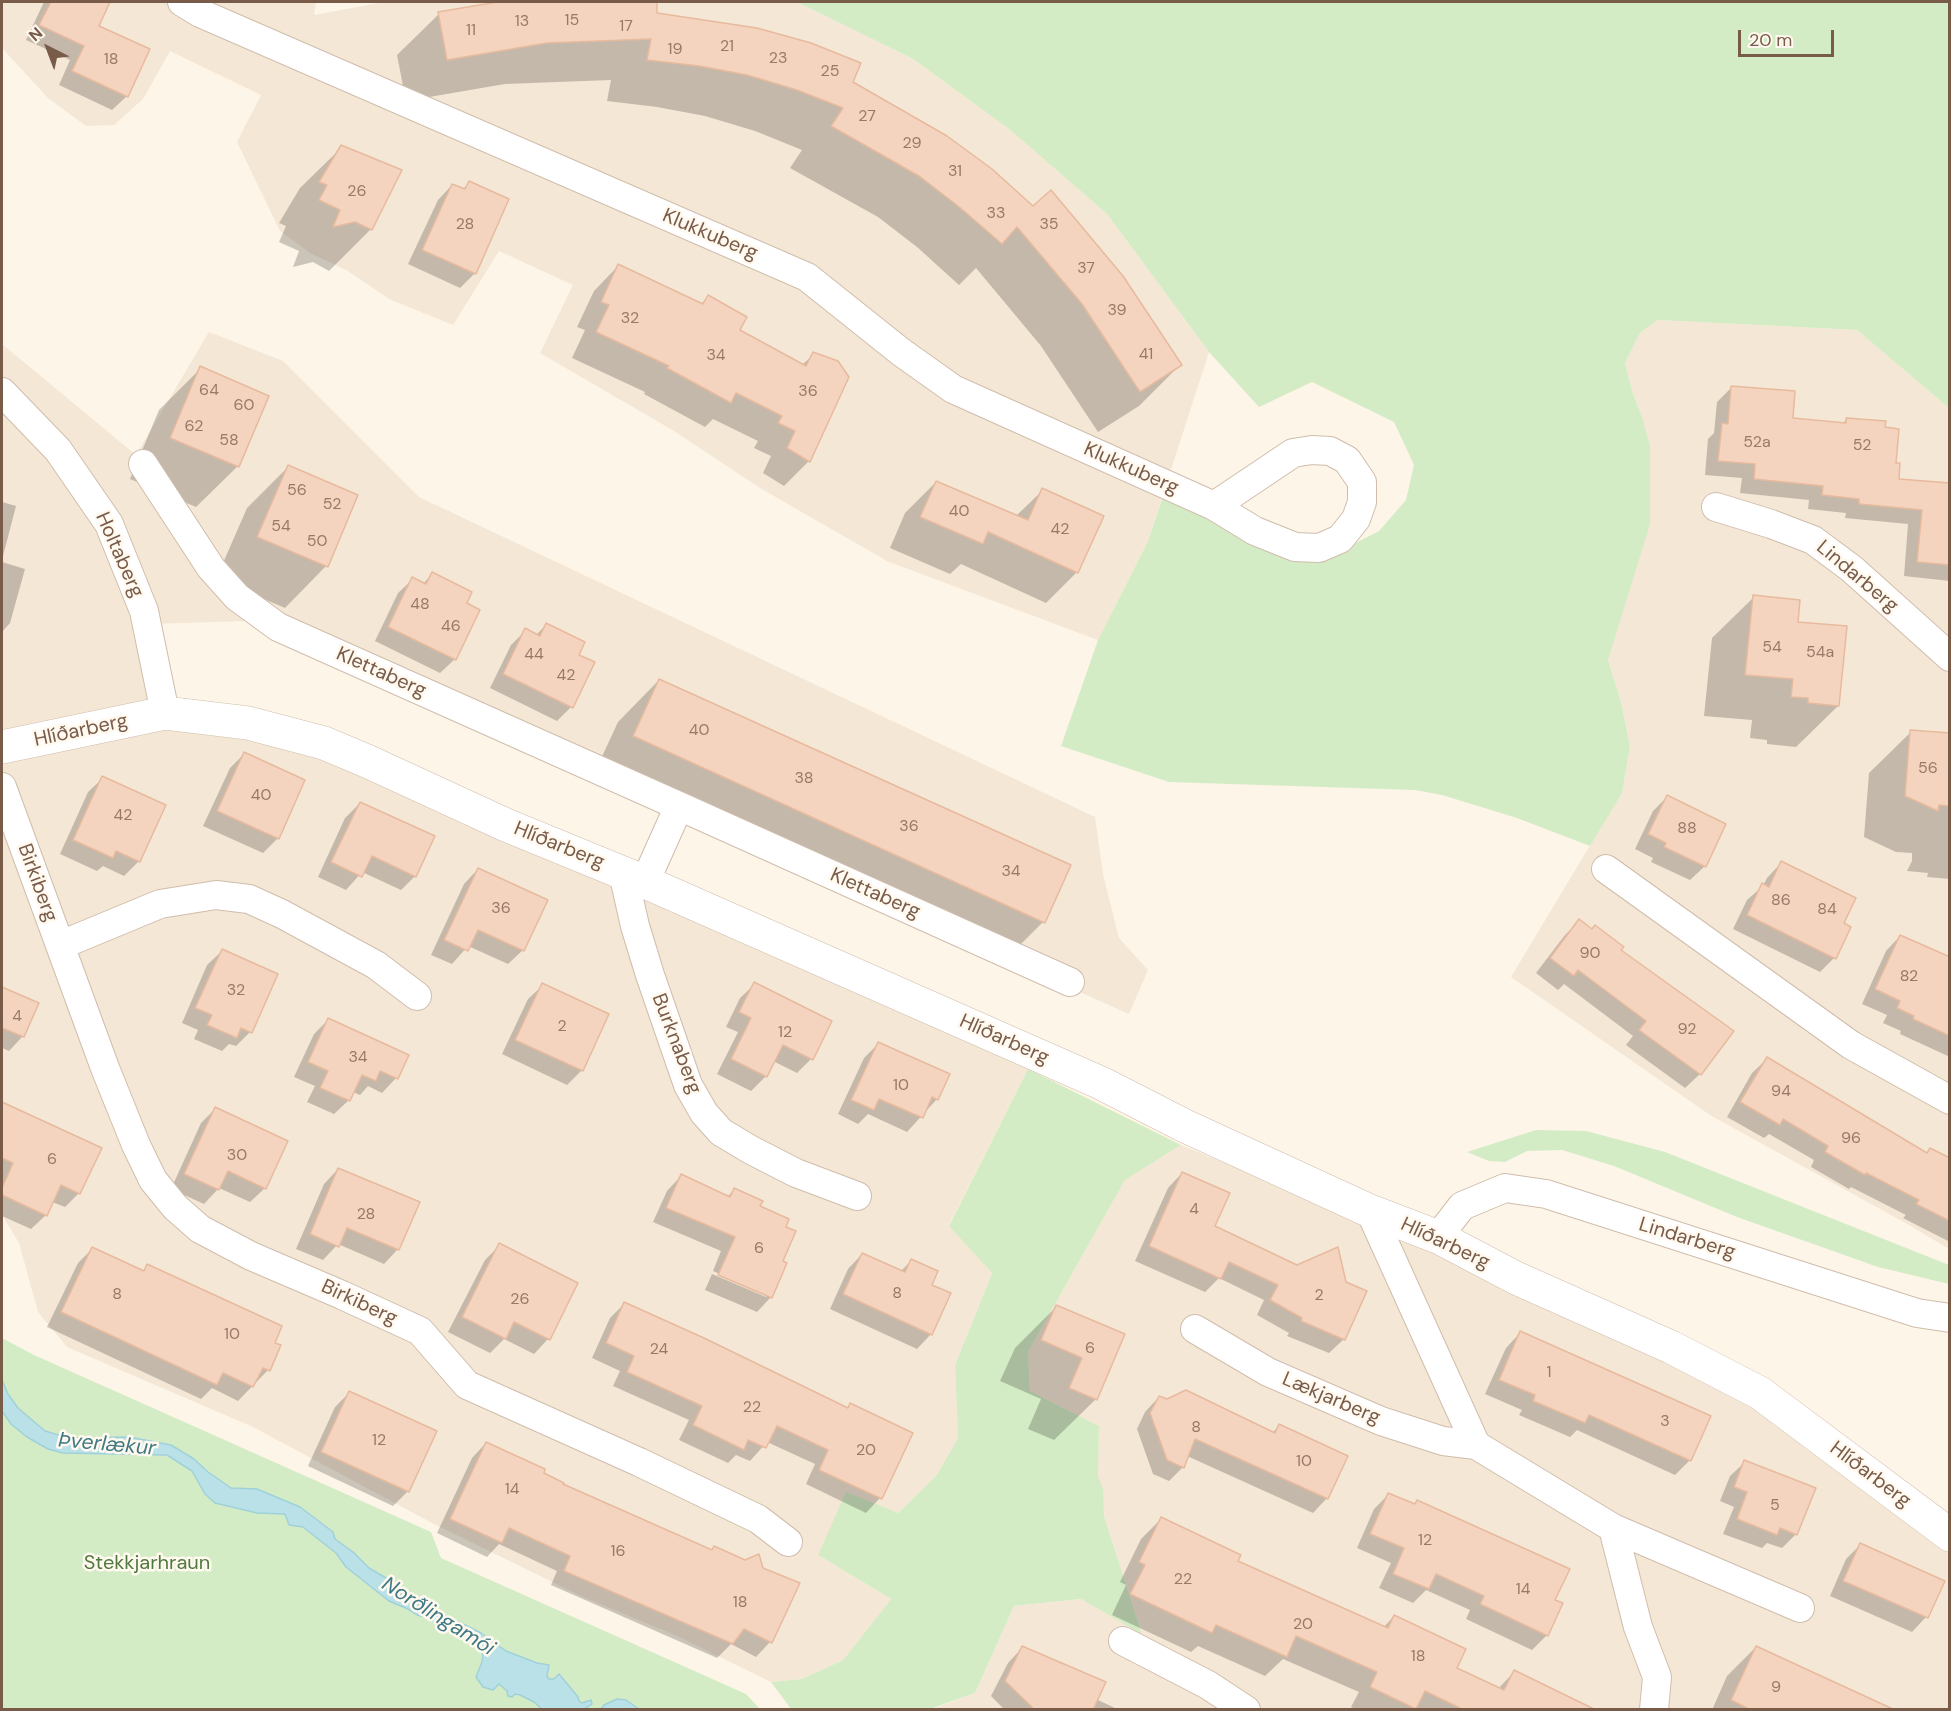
<!DOCTYPE html>
<meta charset="utf-8">
<style>
body{margin:0}
#map{position:relative;width:1951px;height:1711px;overflow:hidden;background:#fdf5e8;font-family:"DM Sans",sans-serif}
canvas{display:block}
.frame{position:absolute;inset:0;border:3px solid #795b4a;pointer-events:none}
.north{position:absolute;left:18px;top:18px;width:60px;height:60px;-webkit-text-stroke:4px #fff9ef;paint-order:stroke;rotate:318deg;font-size:16px;font-weight:700;line-height:24px;text-align:center;color:#795b4a}
.north::after{content:'';display:block;margin:auto;width:21px;height:27px;background:#795b4a;clip-path:polygon(50% 0,100% 100%,50% 72%,0 100%)}
.scale{position:absolute;left:1738px;top:30px;width:96px;height:27px;box-sizing:border-box;border:3px solid #795b4a;border-top:0;padding-left:8px;font-size:18px;line-height:21px;white-space:nowrap;color:#795b4a;-webkit-text-stroke:4px #fff9ef;paint-order:stroke}
</style>
<div id="map">
<canvas width="1951" height="1711"></canvas>
<div class="frame"></div>
<div class="north">N</div>
<div class="scale">20 m</div>
</div>
<script>
const g = document.querySelector('canvas').getContext('2d');
g.lineJoin = 'round';
function fill(path, color) {
  g.fillStyle = color;
  g.fill(path, 'evenodd');
}
function poly(rows) {
  const path = new Path2D();
  for (const r of rows) {
    path.moveTo(r[0], r[1]);
    for (let i = 2; i < r.length; i += 2) path.lineTo(r[i], r[i + 1]);
  }
  return path;
}
function trace(path, color, width, dash) {
  g.strokeStyle = color;
  g.lineWidth = width;
  g.lineCap = dash ? 'butt' : 'round';
  g.setLineDash(dash || []);
  g.stroke(path);
}
function label(font, color, halo, rows, align = 'center') {
  g.font = font + ' "DM Sans",sans-serif';
  g.lineWidth = 5;
  g.setLineDash([]);
  g.textBaseline = 'middle';
  g.strokeStyle = halo;
  g.fillStyle = color;
  for (const [text, x, y, turn = 0] of rows) {
    g.save();
    g.translate(x, y);
    g.rotate((+turn || 0) * Math.PI / 180);
    g.textAlign = isNaN(turn) ? turn : align;
    if (halo) g.strokeText(text, 0, 0);
    g.fillText(text, 0, 0);
    g.restore();
  }
}
const residential = poly([
 [2,2,316,2,314,15,384,2,797,2,913,59,1009,129,1107,214,1209,352,1148,541,1098,640,887,561,760,488,674,431,540,353,573,285,499,251,453,325,389,299,348,271,310,253,280,231,237,142,261,95,170,51,143,99,114,125,86,126,48,98,2,48],
 [1656,320,1857,330,1949,408,1949,1249,1909,1225,1710,1115,1511,977,1622,792,1630,745,1621,702,1608,660,1642,417,1632,391,1625,363,1640,333],
 [209,332,283,361,419,497,1095,817,1103,874,1119,938,1148,970,1129,1014,247,621,152,624,168,709,255,722,700,896,1028,1069,949,1225,992,1273,955,1365,958,1438,936,1476,898,1513,818,1555,891,1599,843,1660,802,1679,771,1682,677,1636,581,1596,434,1524,253,1427,67,1347,38,1312,19,1243,2,1215,2,344,136,455],
 [1181,1145,1674,1350,1949,1528,1949,1709,930,1710,975,1693,1014,1606,1081,1599,1142,1633,1104,1516,1098,1476,1099,1426,1030,1391,1028,1352,1125,1180]
]);
const green = poly([
 [797,2,1949,2,1949,408,1857,330,1657,320,1640,333,1625,363,1632,391,1642,417,1650,446,1650,524,1608,660,1621,702,1630,746,1622,793,1590,846,1517,818,1442,795,1415,790,1169,782,1061,746,1098,640,1148,541,1164,493,1245,540,1317,563,1379,531,1406,500,1414,465,1394,422,1312,382,1259,407,1209,352,1107,214,1009,129,913,59],
 [1028,1069,1181,1145,1125,1180,1028,1352,1030,1391,1099,1426,1098,1476,1103,1489,1104,1516,1142,1634,1081,1599,1014,1606,975,1693,930,1709,791,1709,771,1682,802,1679,843,1660,891,1599,818,1555,846,1492,898,1513,936,1476,958,1438,955,1365,992,1273,949,1226],
 [1536,1130,1586,1131,1665,1152,1949,1265,1949,1284,1878,1267,1737,1217,1614,1166,1562,1150,1527,1151,1505,1162,1489,1161,1467,1152],
 [2,1338,34,1355,431,1532,441,1558,746,1694,760,1709,2,1709]
]);
const water = poly([
 [2,1380,8,1394,18,1408,45,1431,69,1438,129,1437,171,1445,194,1459,208,1472,231,1488,257,1489,300,1507,333,1532,335,1539,353,1552,369,1568,386,1578,398,1592,414,1602,455,1620,481,1633,506,1651,537,1663,549,1665,547,1676,549,1679,554,1679,559,1674,578,1697,579,1701,582,1703,591,1700,592,1704,584,1709,542,1709,534,1702,520,1695,515,1694,512,1697,508,1696,507,1691,499,1684,493,1690,483,1687,476,1677,482,1662,483,1654,481,1649,425,1617,417,1615,408,1609,389,1601,346,1567,336,1553,303,1527,289,1525,285,1514,257,1513,215,1503,205,1494,192,1471,167,1455,63,1453,48,1449,27,1437,11,1424,2,1411,2,1380],
 [617,1699,626,1700,639,1709,601,1709,604,1705,617,1699]
]);
const shadow = poly([
 [44,2,108,2,97,26,127,96,112,110,59,85,70,60,26,40],
 [506,2,656,2,655,15,851,83,1180,365,1139,406,1098,432,1041,346,976,268,959,285,917,247,878,217,790,168,802,150,755,131,705,116,657,107,607,101,611,80,505,84,406,101,397,55,439,14],
 [342,147,371,229,329,271,313,262,293,267,299,251,279,242,286,226,279,223,300,188],
 [469,183,475,273,460,288,408,264,438,200,452,185,462,190],
 [618,266,700,305,708,297,738,330,802,365,814,354,809,461,784,486,763,473,771,456,754,448,758,441,713,419,705,427,644,394,645,392,572,358,585,330,577,327,594,291],
 [201,368,238,466,196,507,130,479,159,410],
 [1732,387,1791,419,1842,424,1847,419,1883,428,1895,464,1897,480,1950,485,1950,581,1904,576,1908,524,1845,518,1846,513,1808,509,1809,500,1740,493,1742,478,1705,475,1708,439,1714,433,1717,402],
 [288,467,356,495,326,566,285,608,216,579,247,508],
 [936,482,1016,516,1043,490,1077,572,1046,603,961,564,950,574,890,548,905,513],
 [2,502,16,506,2,560],
 [2,562,25,569,10,623,2,632],
 [432,574,465,604,455,659,440,673,375,641,398,593,413,579,423,584],
 [1754,597,1797,623,1838,706,1796,747,1767,744,1767,740,1750,738,1752,720,1704,716,1712,638],
 [546,625,577,655,571,707,557,721,490,688,511,645,526,630,536,635],
 [659,680,1043,922,1002,963,592,778,618,722],
 [1911,732,1950,735,1950,879,1927,877,1928,873,1907,871,1912,861,1912,853,1896,852,1864,837,1869,773],
 [244,754,303,781,278,838,263,853,203,826,230,768],
 [103,778,139,861,124,876,103,866,97,871,60,854,88,792],
 [1667,797,1705,866,1690,880,1651,862,1653,858,1635,849,1653,811],
 [360,803,415,876,401,890,362,872,346,890,318,877,345,818],
 [1781,863,1842,924,1834,958,1820,972,1733,929,1747,900,1763,886,1767,878],
 [478,869,523,950,508,964,468,946,452,964,431,955,464,884],
 [1579,921,1732,1031,1700,1074,1685,1088,1626,1045,1633,1036,1564,984,1558,990,1536,973,1565,935],
 [1900,936,1950,965,1950,1057,1900,1034,1901,1031,1883,1023,1887,1015,1862,1004,1886,951],
 [222,951,250,1032,236,1046,229,1044,222,1051,194,1039,198,1030,182,1023,207,965],
 [755,984,811,1059,797,1073,773,1061,766,1076,751,1091,717,1074,738,1032,726,1027,740,998],
 [543,985,582,1070,567,1085,502,1054,528,999],
 [2,988,37,1004,23,1036,9,1051,2,1048],
 [328,1020,396,1078,382,1093,368,1086,360,1095,353,1092,349,1100,334,1114,307,1102,315,1086,294,1077,314,1034],
 [878,1044,937,1099,907,1132,868,1114,858,1124,838,1114,864,1058],
 [1767,1059,1926,1154,1930,1150,1950,1160,1950,1242,1903,1218,1906,1215,1851,1187,1849,1189,1811,1167,1814,1160,1769,1134,1764,1138,1727,1117,1752,1073],
 [15,1109,79,1193,65,1207,52,1202,46,1215,31,1229,2,1216,2,1123],
 [215,1109,265,1188,250,1202,219,1188,204,1204,171,1189,201,1123],
 [338,1169,398,1249,384,1264,338,1244,323,1260,296,1249,324,1184],
 [1182,1173,1213,1227,1344,1339,1329,1353,1287,1336,1289,1333,1257,1315,1264,1300,1219,1278,1205,1292,1135,1261,1168,1188],
 [681,1176,727,1197,734,1190,784,1228,781,1262,771,1297,757,1312,705,1290,712,1274,766,1297,766,1294,713,1271,721,1251,653,1222,667,1191],
 [500,1245,576,1284,548,1339,534,1354,504,1339,490,1353,448,1332,485,1260],
 [92,1249,142,1272,147,1266,279,1346,268,1370,238,1401,212,1388,201,1399,47,1327,78,1263],
 [862,1254,900,1272,911,1261,930,1286,931,1334,917,1349,830,1309,848,1269],
 [624,1304,847,1409,851,1405,911,1434,880,1498,866,1513,806,1484,815,1464,767,1442,750,1461,736,1455,728,1463,679,1440,689,1420,613,1386,620,1371,592,1358,610,1318],
 [1057,1306,1123,1335,1096,1399,1054,1440,1028,1429,1041,1399,1000,1381,1015,1348],
 [1520,1333,1690,1460,1675,1475,1577,1430,1570,1437,1519,1415,1522,1410,1485,1394,1506,1348],
 [349,1393,408,1491,393,1506,308,1466,335,1407],
 [1159,1397,1272,1433,1279,1426,1327,1498,1313,1513,1187,1456,1183,1467,1169,1481,1153,1474,1137,1429,1145,1412],
 [486,1443,542,1474,711,1551,798,1583,770,1642,756,1657,731,1644,717,1658,551,1585,557,1571,499,1544,487,1557,437,1533,472,1458],
 [1745,1462,1796,1534,1782,1548,1767,1543,1762,1548,1723,1534,1734,1507,1720,1501,1730,1476],
 [1388,1495,1553,1600,1547,1635,1532,1650,1466,1619,1470,1610,1426,1590,1413,1603,1379,1588,1391,1563,1357,1548,1374,1509],
 [1161,1519,1236,1561,1383,1628,1394,1616,1455,1668,1498,1689,1514,1672,1590,1710,1356,1710,1351,1707,1359,1692,1283,1659,1265,1676,1198,1646,1191,1652,1112,1615,1126,1585,1120,1582,1141,1539],
 [1860,1545,1943,1581,1926,1617,1912,1632,1830,1596,1846,1559],
 [1756,1647,1855,1693,1897,1710,1712,1710,1727,1676],
 [1022,1648,1096,1699,1119,1710,1005,1710,991,1696,1008,1663]
]);
const building = poly([
 [51,2,110,2,99,26,150,49,128,97,72,71,84,46,39,25,51,2],
 [497,2,657,2,657,13,757,28,811,43,861,63,853,82,947,136,992,169,1033,206,1051,190,1123,276,1182,365,1140,392,1082,304,1017,227,1002,244,958,206,919,176,831,126,843,108,797,90,747,75,699,66,647,60,651,39,547,43,447,60,438,12,497,2],
 [341,145,402,170,372,230,355,222,333,227,340,210,319,200,327,185,319,182,341,145],
 [469,181,509,199,476,274,422,250,452,184,465,189,469,181],
 [618,264,703,304,708,295,747,317,740,330,806,366,813,352,838,361,849,377,810,462,787,448,795,431,778,423,782,416,736,393,731,403,667,368,669,366,596,332,609,305,601,302,618,264],
 [200,366,269,396,239,467,170,438,200,366],
 [1731,386,1795,391,1793,418,1846,423,1846,418,1886,421,1885,427,1899,429,1896,463,1900,463,1899,479,1950,483,1950,565,1917,562,1922,510,1859,504,1859,499,1822,495,1823,486,1754,479,1755,464,1718,461,1722,423,1728,424,1731,386],
 [288,465,358,495,328,567,257,537,288,465],
 [936,481,1028,520,1042,488,1104,516,1078,573,988,532,983,544,920,517,936,481],
 [432,572,472,592,467,603,480,610,456,660,388,627,412,577,426,584,432,572],
 [1753,595,1800,600,1798,622,1847,626,1839,706,1808,703,1808,698,1791,697,1793,679,1745,675,1753,595],
 [546,623,585,642,579,655,595,662,573,708,503,674,525,628,540,636,546,623],
 [659,679,1071,865,1045,923,633,736,659,679],
 [1910,730,1950,733,1950,806,1939,805,1938,811,1905,796,1910,730],
 [244,752,305,780,279,839,217,811,244,752],
 [102,776,166,805,140,862,116,851,113,858,73,840,102,776],
 [1667,795,1726,824,1706,867,1664,847,1666,843,1648,834,1667,795],
 [360,802,435,836,416,877,372,856,362,877,331,862,360,802],
 [1781,861,1856,898,1844,923,1851,927,1836,959,1747,915,1762,883,1769,887,1781,861],
 [478,868,548,900,524,951,478,930,468,951,444,940,478,868],
 [1579,919,1592,929,1595,925,1624,947,1621,950,1734,1031,1701,1075,1639,1030,1646,1021,1578,970,1574,976,1550,958,1579,919],
 [1900,935,1950,957,1950,1036,1913,1019,1914,1016,1897,1008,1900,1001,1875,989,1900,935],
 [222,949,278,974,252,1033,241,1028,237,1038,207,1025,212,1015,195,1008,222,949],
 [754,982,832,1021,813,1060,783,1045,767,1077,731,1059,751,1018,739,1012,754,982],
 [542,983,609,1014,583,1071,515,1040,542,983],
 [2,987,39,1003,24,1037,2,1028,2,987],
 [328,1018,409,1055,398,1079,380,1071,376,1081,362,1075,350,1101,320,1088,328,1071,308,1062,328,1018],
 [878,1042,950,1074,938,1100,932,1097,923,1118,879,1099,874,1110,851,1100,878,1042],
 [1767,1057,1927,1153,1930,1148,1950,1158,1950,1221,1916,1204,1919,1200,1866,1173,1865,1175,1825,1152,1828,1146,1783,1119,1780,1125,1740,1102,1767,1057],
 [2,1102,102,1148,80,1194,61,1185,47,1216,2,1195,2,1188,13,1163,2,1158,2,1102],
 [215,1107,288,1141,266,1189,228,1171,219,1190,184,1174,215,1107],
 [338,1168,420,1202,399,1250,347,1228,339,1247,310,1234,338,1168],
 [1182,1172,1230,1193,1215,1226,1297,1265,1338,1247,1346,1282,1367,1291,1345,1340,1301,1321,1302,1318,1270,1300,1278,1285,1229,1262,1221,1279,1149,1246,1182,1172],
 [681,1174,730,1197,734,1188,763,1201,760,1206,789,1219,786,1227,796,1231,783,1261,787,1263,772,1298,718,1275,735,1237,666,1208,681,1174],
 [499,1243,578,1283,550,1340,514,1322,506,1339,462,1317,499,1243],
 [92,1247,144,1271,147,1264,282,1326,275,1343,281,1345,270,1371,263,1368,253,1387,223,1373,217,1385,61,1312,92,1247],
 [862,1253,905,1272,911,1259,938,1271,932,1285,951,1293,932,1335,843,1294,862,1253],
 [624,1302,704,1338,848,1408,850,1403,913,1433,882,1499,819,1470,828,1450,777,1426,766,1448,748,1440,744,1450,693,1425,702,1406,627,1372,634,1356,606,1343,624,1302],
 [1056,1305,1125,1334,1097,1400,1069,1388,1082,1358,1041,1340,1056,1305],
 [1520,1331,1711,1416,1691,1461,1589,1415,1585,1423,1533,1401,1535,1395,1499,1380,1520,1331],
 [1186,1390,1275,1433,1279,1424,1348,1456,1328,1499,1195,1439,1184,1468,1167,1460,1150,1413,1159,1396,1167,1399,1186,1390],
 [349,1391,437,1431,409,1492,321,1452,349,1391],
 [486,1442,545,1469,544,1473,564,1483,563,1484,712,1550,714,1546,745,1560,759,1554,763,1568,800,1583,772,1643,744,1629,733,1644,564,1571,570,1556,509,1528,502,1543,450,1519,486,1442],
 [1744,1460,1816,1488,1797,1535,1780,1528,1777,1535,1737,1519,1747,1492,1734,1487,1744,1460],
 [1388,1493,1415,1504,1417,1500,1570,1569,1555,1600,1563,1603,1548,1636,1480,1604,1484,1596,1436,1574,1429,1589,1393,1574,1404,1548,1370,1534,1388,1493],
 [1161,1517,1241,1555,1238,1561,1388,1628,1394,1615,1466,1649,1457,1668,1504,1690,1514,1670,1596,1710,1464,1710,1425,1691,1416,1709,1370,1687,1377,1672,1296,1636,1287,1657,1216,1625,1212,1633,1130,1594,1145,1565,1139,1562,1161,1517],
 [1860,1543,1945,1581,1928,1618,1843,1581,1860,1543],
 [1022,1646,1106,1682,1093,1710,1035,1710,1005,1681,1022,1646],
 [1756,1646,1895,1710,1751,1710,1731,1700,1756,1646]
]);
const minor = poly([
 [182,2,200,13,807,277,901,352,953,389,1214,506,1255,531,1295,547,1319,548,1340,539,1356,519,1362,502,1362,482,1347,460,1330,451,1312,450,1293,453,1214,506],
 [2,392,58,450,109,524,144,611,165,713],
 [143,464,211,568,237,597,278,627,679,806,645,882],
 [1716,507,1771,524,1813,540,1852,569,1950,657],
 [2,787,105,1068,136,1145,153,1180,175,1207,200,1229,251,1256,342,1295,420,1331,467,1385,639,1462,758,1519,788,1542],
 [679,806,1070,982],
 [1606,869,1851,1045,1950,1100],
 [623,873,635,926,650,975,688,1085,704,1113,721,1132,751,1150,796,1173,857,1196],
 [61,945,160,904,216,895,249,899,282,914,376,965,417,996],
 [1370,1211,1476,1445,1613,1528,1638,1627,1657,1677,1654,1710],
 [1438,1237,1462,1206,1505,1188,1546,1194,1917,1313,1950,1318],
 [1195,1329,1268,1372,1381,1421,1443,1441,1476,1445],
 [1613,1528,1800,1608],
 [1123,1641,1208,1685,1246,1710]
]);
const tertiary = poly([
 [2,747,165,713,248,723,324,743,369,762,506,825,645,882,1101,1083,1185,1126,1370,1211,1438,1237,1516,1278,1671,1347,1760,1393,1950,1535]
]);
const numberNames = [
 ["15",572,21],
 ["13",522,22],
 ["17",626,27],
 ["11",471,31],
 ["21",727,47],
 ["19",675,50],
 ["23",778,59],
 ["18",111,60],
 ["25",830,72],
 ["27",867,117],
 ["29",912,144],
 ["31",955,172],
 ["26",357,192],
 ["33",996,214],
 ["28",465,225],
 ["35",1049,225],
 ["37",1086,269],
 ["39",1117,311],
 ["32",630,319],
 ["41",1146,355],
 ["34",716,356],
 ["64",209,391],
 ["36",808,392],
 ["60",244,406],
 ["62",194,427],
 ["58",229,441],
 ["52a",1757,443],
 ["52",1862,446],
 ["56",297,491],
 ["52",332,505],
 ["40",959,512],
 ["54",281,527],
 ["42",1060,530],
 ["50",317,542],
 ["48",420,605],
 ["46",451,627],
 ["54",1772,648],
 ["54a",1820,653],
 ["44",534,655],
 ["42",566,676],
 ["40",699,731],
 ["56",1928,769],
 ["38",804,779],
 ["40",261,796],
 ["42",123,816],
 ["36",909,827],
 ["88",1687,829],
 ["34",1011,872],
 ["86",1781,901],
 ["36",501,909],
 ["84",1827,910],
 ["90",1590,954],
 ["82",1909,977],
 ["32",236,991],
 ["4",17,1017],
 ["2",562,1027],
 ["92",1687,1030],
 ["12",785,1033],
 ["34",358,1058],
 ["10",901,1086],
 ["94",1781,1092],
 ["96",1851,1139],
 ["30",237,1156],
 ["6",52,1160],
 ["4",1194,1210],
 ["28",366,1215],
 ["6",759,1249],
 ["8",897,1294],
 ["8",117,1295],
 ["2",1319,1296],
 ["26",520,1300],
 ["10",232,1335],
 ["6",1090,1349],
 ["24",659,1350],
 ["1",1549,1373],
 ["22",752,1408],
 ["3",1665,1422],
 ["8",1196,1428],
 ["12",379,1441],
 ["20",866,1451],
 ["10",1304,1462],
 ["14",512,1490],
 ["5",1775,1506],
 ["12",1425,1541],
 ["16",618,1552],
 ["22",1183,1580],
 ["14",1523,1590],
 ["18",740,1603],
 ["20",1303,1625],
 ["18",1418,1657],
 ["9",1776,1688]
];
const streetNames = [
 ["Klukkuberg",710,235,23],
 ["Klukkuberg",1131,469,24],
 ["Holtaberg",119,555,66],
 ["Lindarberg",1857,577,40],
 ["Klettaberg",381,673,24],
 ["Hlíðarberg",81,731,-12],
 ["Hlíðarberg",559,846,22],
 ["Birkiberg",37,883,70],
 ["Klettaberg",875,894,24],
 ["Hlíðarberg",1004,1040,24],
 ["Burknaberg",676,1044,69],
 ["Lindarberg",1687,1239,17],
 ["Hlíðarberg",1445,1244,25],
 ["Birkiberg",359,1303,25],
 ["Lækjarberg",1331,1399,23],
 ["Hlíðarberg",1870,1475,37]
];
const parkNames = [
 ["Stekkjarhraun",147,1564]
];
const waterNames = [
 ["Þverlækur",107,1445,5],
 ["Norðlingamói",438,1617,32]
];
fill(residential, '#f5e7d5');
fill(green, '#d4ecc5');
fill(water, '#bbe1e8');
trace(water, '#a0d1da', 1.5);
fill(shadow, '#0003');
fill(building, '#f4d4be');
trace(building, '#e7ba9e', 1.5);
trace(minor, '#d0bdac', 30);
trace(tertiary, '#d0bdac', 34);
trace(minor, '#fff', 28);
trace(tertiary, '#fff', 33);
label('16px', '#987967', null, numberNames);
label('20px', '#795b4a', '#fff9ef', streetNames);
label('20px', '#4f793f', '#fff9ef', parkNames);
label('italic 21px', '#3f7985', '#fff9ef', waterNames);
</script>
